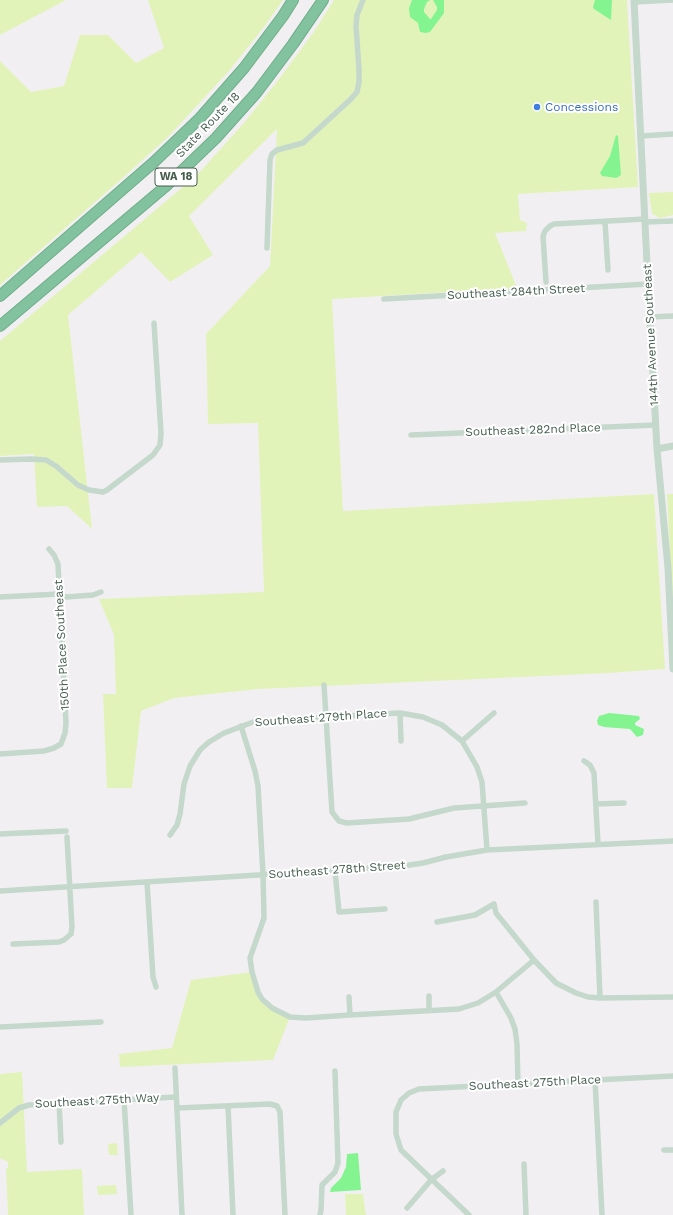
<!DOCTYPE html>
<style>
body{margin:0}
canvas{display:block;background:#f2eff2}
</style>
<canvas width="673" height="1215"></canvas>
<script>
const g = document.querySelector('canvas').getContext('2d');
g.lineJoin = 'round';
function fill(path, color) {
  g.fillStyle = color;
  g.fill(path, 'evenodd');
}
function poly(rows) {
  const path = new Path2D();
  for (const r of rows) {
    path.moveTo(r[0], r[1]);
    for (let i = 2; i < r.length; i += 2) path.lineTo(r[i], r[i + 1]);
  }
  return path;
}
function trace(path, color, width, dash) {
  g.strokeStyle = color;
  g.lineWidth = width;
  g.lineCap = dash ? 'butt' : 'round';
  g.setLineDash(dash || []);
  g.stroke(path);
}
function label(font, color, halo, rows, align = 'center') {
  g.font = font + ' "Work Sans",sans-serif';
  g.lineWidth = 4;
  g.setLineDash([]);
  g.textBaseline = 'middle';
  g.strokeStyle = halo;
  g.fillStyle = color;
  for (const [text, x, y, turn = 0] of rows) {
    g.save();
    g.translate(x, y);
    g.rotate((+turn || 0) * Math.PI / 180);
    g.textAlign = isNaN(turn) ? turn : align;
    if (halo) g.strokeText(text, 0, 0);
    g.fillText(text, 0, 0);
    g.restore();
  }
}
const green = poly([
 [0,0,66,0,0,35],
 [148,0,283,0,264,27,229,71,169,136,125,176,0,285,0,61,31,92,64,86,80,35,108,35,136,63,164,48],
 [334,0,627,0,638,187,518,194,520,220,527,223,526,231,495,233,517,288,332,299,343,511,654,494,665,669,609,673,258,689,174,698,141,711,132,788,107,788,103,694,116,694,114,635,99,599,264,592,258,423,208,424,206,334,270,266,277,129,189,216,213,255,170,282,141,252,68,315,92,529,67,506,37,507,34,454,0,456,0,341,197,175,243,124,279,79,313,33],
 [673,192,673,215,660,218,652,214,649,193],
 [667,494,673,494,673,611],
 [252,972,262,999,290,1017,273,1060,120,1067,119,1054,172,1048,191,980],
 [22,1072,27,1172,82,1169,84,1215,8,1215,6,1169,8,1168,8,1162,0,1158,0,1074],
 [117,1143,118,1155,109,1155,108,1144],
 [116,1185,117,1194,98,1195,97,1186],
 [345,1194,363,1194,366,1215,346,1215]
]);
const water = poly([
 [412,0,430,0,427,2,424,9,424,12,430,19,431,19,437,10,437,7,433,0,444,0,444,13,430,32,426,33,420,32,418,23,410,17,409,8],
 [595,0,612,0,611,20,594,9,593,7],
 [616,135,618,136,621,175,618,177,616,178,602,176,600,173,610,156],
 [609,713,639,716,640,719,635,723,635,725,644,729,643,735,637,737,630,729,604,727,598,725,597,721,599,716],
 [358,1153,361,1190,330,1192,331,1188,341,1178,346,1167,347,1154]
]);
const minor = poly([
 [634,2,673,0],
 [641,136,673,134],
 [605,222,608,270],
 [645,222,673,221],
 [267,248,270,160,272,154,277,150,303,143,351,99,357,92,359,82,359,69,356,26,357,15,363,0],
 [546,282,543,236,545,231,550,226,554,224,645,219],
 [384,299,648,284],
 [650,317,673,316],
 [411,435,656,425],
 [0,460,31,459,46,460,56,466,78,485,89,490,103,492,107,490,153,455,160,445,161,433,154,323],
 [0,597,59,594,66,597,93,595,101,592],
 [324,685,332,812,339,821,347,823,409,819,454,808,525,803],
 [400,713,401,741],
 [241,726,255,771,258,786,263,874,264,918,250,958,252,972,258,992,262,999,272,1008,290,1017,306,1018,350,1015,459,1009,478,1003,496,992,534,960,556,983,576,993,588,997,600,998,673,997],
 [462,741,494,713],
 [0,754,44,751,54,748,61,744,65,733,66,723,58,564,54,555,49,549],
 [584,761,590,765,594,773,598,844],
 [596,804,624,803],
 [0,834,66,831],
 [170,835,177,825,180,814,184,784,190,766,200,750,209,742,224,733,256,721,400,713,423,717,442,725,462,741,477,767,482,782,487,850],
 [335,871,339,912,385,909],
 [147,882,153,977,156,987],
 [0,891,403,866,423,863,446,857,487,850,673,841],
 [596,902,600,998],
 [437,922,475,915,494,904,496,913,534,960],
 [13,944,59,942,64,940,71,934,72,927,67,837],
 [496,992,511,1018,515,1029,517,1044,518,1084],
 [429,996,429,1010],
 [349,997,350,1015],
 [0,1027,101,1022],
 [175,1068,182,1215],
 [595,1080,602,1215],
 [124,1099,131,1215],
 [59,1102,61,1142],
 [228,1106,233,1215],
 [177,1108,270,1104,277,1106,280,1112,285,1215],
 [0,1123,19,1108,29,1105,176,1097],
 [664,1150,673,1150],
 [524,1164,526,1215],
 [407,1208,431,1180,443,1171],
 [320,1215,321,1210,322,1185,335,1172,338,1163,335,1071],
 [469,1215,401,1150,396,1134,396,1112,401,1100,409,1093,419,1089,673,1076]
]);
const tertiary = poly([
 [634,0,648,284,657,449,668,568,673,669],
 [657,449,673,446]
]);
const motorway = poly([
 [0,296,154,162,200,118,244,68,283,16,293,0],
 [0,326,166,186,216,138,257,92,293,44,323,0]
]);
const markers = [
 [537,107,4,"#3f7fe0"]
];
const shields = [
 [176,177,42]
];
const shieldNames = [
 ["WA 18",176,177]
];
const shopNames = [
 ["Concessions",545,107]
];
const streetNames = [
 ["State Route 18",208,125,-46],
 ["Southeast 284th Street",516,292,-3],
 ["144th Avenue Southeast",651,335,-93],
 ["Southeast 282nd Place",533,430,-2],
 ["150th Place Southeast",62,645,-93],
 ["Southeast 279th Place",321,718,-4],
 ["Southeast 278th Street",337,870,-4],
 ["Southeast 275th Place",535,1083,-3],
 ["Southeast 275th Way",97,1101,-3]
];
fill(green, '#e2f3ba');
fill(water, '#84f491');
trace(motorway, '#6eae8a', 12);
trace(minor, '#c5d8cc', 5.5);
trace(tertiary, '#c5d8cc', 7);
trace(motorway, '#83c29e', 10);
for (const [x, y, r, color] of markers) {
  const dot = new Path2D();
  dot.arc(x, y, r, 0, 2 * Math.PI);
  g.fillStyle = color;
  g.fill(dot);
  trace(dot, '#fff', 1.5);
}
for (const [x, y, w] of shields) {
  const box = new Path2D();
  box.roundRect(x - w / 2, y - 9, w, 18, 3);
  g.fillStyle = '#fff';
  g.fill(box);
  trace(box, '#465f4f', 1);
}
label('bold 11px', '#465f4f', null, shieldNames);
label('12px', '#366cbe', '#fff', shopNames, 'left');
label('12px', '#465f4f', '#fff', streetNames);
</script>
